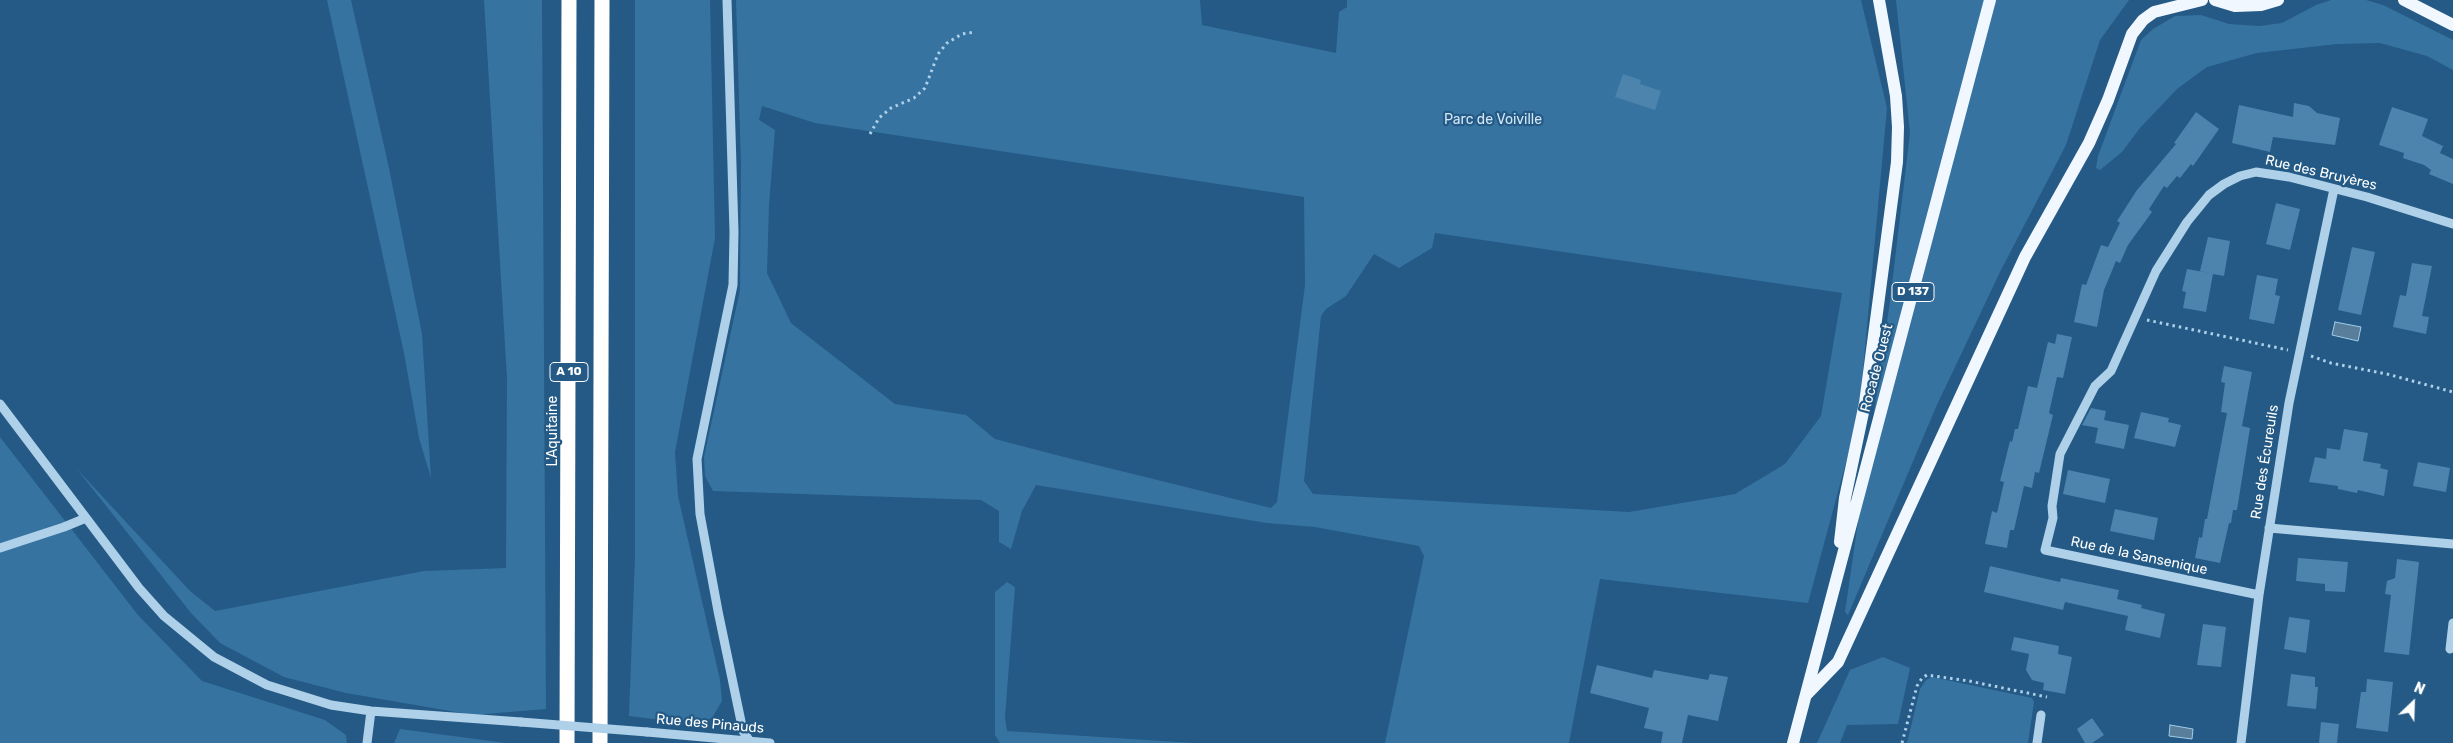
<!DOCTYPE html>
<meta charset="utf-8">
<style>
body{margin:0}
#map{position:relative;width:2453px;height:743px;overflow:hidden;background:#245a85;font-family:Rubik,sans-serif}
canvas{display:block}
.north{position:absolute;left:2388px;top:678px;width:50px;height:50px;-webkit-text-stroke:4px #245a85;paint-order:stroke;rotate:24deg;font-size:14px;font-weight:700;line-height:20px;text-align:center;color:#fff}
.north::after{content:'';display:block;margin:auto;width:18px;height:22px;background:#fff;clip-path:polygon(50% 0,100% 100%,50% 72%,0 100%)}
</style>
<div id="map">
<canvas width="2453" height="743"></canvas>
<div class="north">N</div>
</div>
<script>
const g = document.querySelector('canvas').getContext('2d');
g.lineJoin = 'round';
function fill(path, color) {
  g.fillStyle = color;
  g.fill(path, 'evenodd');
}
function poly(rows) {
  const path = new Path2D();
  for (const r of rows) {
    path.moveTo(r[0], r[1]);
    for (let i = 2; i < r.length; i += 2) path.lineTo(r[i], r[i + 1]);
  }
  return path;
}
function trace(path, color, width, dash) {
  g.strokeStyle = color;
  g.lineWidth = width;
  g.lineCap = dash ? 'butt' : 'round';
  g.setLineDash(dash || []);
  g.stroke(path);
}
function label(font, color, halo, rows, align = 'center') {
  g.font = font + ' Rubik,sans-serif';
  g.lineWidth = 4.5;
  g.setLineDash([]);
  g.textBaseline = 'middle';
  g.strokeStyle = halo;
  g.fillStyle = color;
  for (const [text, x, y, turn = 0] of rows) {
    g.save();
    g.translate(x, y);
    g.rotate((+turn || 0) * Math.PI / 180);
    g.textAlign = isNaN(turn) ? turn : align;
    if (halo) g.strokeText(text, 0, 0);
    g.fillText(text, 0, 0);
    g.restore();
  }
}
const green = poly([
 [327,0,351,0,389,168,422,334,431,478,419,438,404,353],
 [484,0,542,0,546,709,473,715,346,693,284,677,220,643,191,613,76,468,190,591,215,611,424,571,506,568,507,378],
 [635,0,710,0,715,238,675,452,678,496,720,680,722,701,712,718,694,724,629,716,635,557],
 [736,0,1200,0,1202,25,1336,53,1339,12,1347,7,1347,0,1861,0,1887,108,1859,414,1808,603,1600,579,1569,743,1385,743,1424,556,1419,546,1315,527,1267,523,1036,485,1022,511,1011,549,999,542,999,511,981,500,713,491,705,476,704,457,740,290,741,164],
 [762,106,815,123,1304,197,1305,285,1277,502,1271,508,1060,456,995,439,966,415,895,404,791,323,767,273,769,205,775,130,759,120],
 [1435,233,1842,293,1821,416,1785,464,1735,494,1629,512,1313,494,1304,481,1321,316,1326,309,1346,296,1374,254,1399,268,1432,248],
 [1896,0,2129,0,2100,40,2066,145,2000,272,1936,407,1848,615,1845,612,1890,301,1910,133],
 [2331,0,2366,0,2383,5,2453,40,2453,70,2427,56,2380,43,2337,44,2257,53,2207,67,2177,89,2140,128,2122,152,2100,170,2096,168,2098,156,2141,40,2153,29,2175,16,2201,15,2229,24,2259,26,2282,23,2316,5],
 [0,437,138,615,202,681,325,720,346,735,347,743,0,743],
 [1007,582,1015,587,1005,717,1007,731,1194,743,1000,743,995,735,995,592],
 [1883,657,1910,668,1898,724,1847,725,1840,743,1817,743,1850,670],
 [1932,677,2032,698,2034,702,2028,743,1907,743,1920,689,1926,680],
 [400,729,506,743,394,743]
]);
const water = poly([
 [2335,322,2361,327,2358,341,2332,335,2335,322],
 [2170,725,2193,729,2192,739,2169,736,2170,725]
]);
const building = poly([
 [1623,74,1641,80,1640,84,1661,91,1655,110,1615,97],
 [2294,103,2309,106,2317,113,2340,118,2335,145,2273,137,2270,152,2232,143,2239,105,2293,117],
 [2392,107,2428,119,2422,136,2443,146,2440,153,2453,159,2453,184,2429,174,2431,170,2424,165,2403,158,2404,153,2379,145],
 [2196,112,2219,129,2193,166,2191,164,2180,178,2177,176,2167,188,2164,186,2149,209,2152,212,2128,245,2120,263,2116,261,2104,290,2097,327,2074,322,2082,284,2086,285,2101,245,2108,247,2120,223,2117,221,2137,190,2176,144,2174,143],
 [2276,203,2300,209,2290,250,2266,244],
 [2208,237,2230,241,2224,276,2213,274,2206,312,2183,308,2186,292,2182,291,2187,269,2210,273,2200,271],
 [2352,247,2375,252,2361,315,2338,310],
 [2412,263,2432,266,2422,316,2429,317,2426,334,2393,327,2400,295,2406,296],
 [2257,275,2278,279,2275,295,2280,296,2274,324,2249,319],
 [2057,334,2072,337,2063,378,2057,377,2049,413,2053,415,2039,473,2035,472,2032,488,2024,486,2014,530,2010,530,2007,548,1985,544,1992,511,1997,513,2004,482,2000,481,2010,441,2012,442,2015,429,2018,429,2028,386,2037,388,2048,342,2055,344],
 [2224,366,2252,372,2242,426,2250,428,2237,510,2233,510,2231,523,2229,523,2220,563,2195,558,2199,537,2202,538,2205,519,2207,519,2227,413,2221,412,2225,383,2221,382],
 [2091,408,2106,411,2104,420,2129,425,2124,449,2095,443,2098,428,2082,425],
 [2141,412,2169,418,2168,422,2181,425,2175,447,2134,438],
 [2344,429,2368,433,2363,461,2381,464,2380,468,2388,470,2384,496,2358,490,2357,493,2338,489,2338,486,2309,482,2315,457,2326,459,2327,448,2340,450],
 [2418,462,2450,468,2446,492,2413,486],
 [2068,470,2110,479,2105,503,2063,494],
 [2115,509,2158,518,2154,540,2110,531],
 [2298,558,2348,562,2345,592,2325,591,2325,584,2296,581],
 [2397,559,2419,562,2409,655,2384,652,2391,595,2385,594,2387,581,2395,578],
 [1990,566,2060,582,2061,578,2119,590,2117,599,2142,605,2141,608,2165,614,2160,638,2125,630,2128,616,2065,602,2063,610,1984,592],
 [2289,617,2310,620,2306,653,2284,649],
 [2203,624,2226,627,2221,667,2197,665],
 [2014,637,2059,646,2058,654,2072,657,2065,694,2043,690,2044,683,2032,680,2026,670,2029,654,2011,650],
 [1597,665,1652,678,1654,670,1708,680,1710,674,1728,677,1718,721,1688,715,1682,743,1661,743,1663,732,1644,728,1649,708,1590,693],
 [2291,674,2315,677,2315,687,2318,687,2316,709,2287,706],
 [2367,679,2393,682,2388,732,2356,728,2361,692,2366,692],
 [2092,718,2104,735,2092,743,2085,743,2077,729],
 [2321,722,2339,724,2337,743,2319,743]
]);
const path = poly([
 [870,134,879,118,891,108,914,98,925,88,938,54,947,43,962,34,975,32],
 [2147,320,2288,350],
 [2311,356,2331,363,2387,374,2453,392],
 [1902,743,1917,686,1922,678,1927,675,1969,681,2047,697]
]);
const minor = poly([
 [727,0,734,232,733,285,697,459,700,514,718,611,743,731,751,743],
 [0,404,139,588,164,616,214,657,267,685,331,705,371,711,521,722],
 [2269,528,2453,544],
 [0,548,64,527,86,518],
 [2259,595,2045,550,2053,518,2052,506,2060,454,2095,386,2111,371,2156,271,2187,222,2209,195,2224,184,2240,176,2256,172,2289,177,2367,197,2453,224],
 [2450,649,2453,623],
 [647,732,770,743],
 [367,743,371,711],
 [2037,743,2041,715],
 [2241,743,2259,595,2289,403,2334,189]
]);
const major = poly([
 [2215,0,2235,6,2261,5,2278,0],
 [2404,0,2453,25],
 [1840,542,1845,498,1865,403,1897,162,1898,127,1896,96,1879,0],
 [1806,695,1838,662,2025,257,2089,143,2108,100,2132,34,2143,20,2154,12,2202,0],
 [1793,743,1990,0]
]);
const highway = poly([
 [567,743,569,0],
 [600,743,602,0]
]);
const minorBridge = poly([
 [521,722,647,732]
]);
const shields = [
 [1913,292,42],
 [569,372,38]
];
const shieldNames = [
 ["D 137",1913,292],
 ["A 10",569,372]
];
const parkNames = [
 ["Parc de Voiville",1493,120]
];
const streetNames = [
 ["Rue des Bruyères",2321,173,13],
 ["Rocade Ouest",1877,368,-75],
 ["L'Aquitaine",553,431,-90],
 ["Rue des Écureuils",2265,462,-81],
 ["Rue de la Sansenique",2139,556,12],
 ["Rue des Pinauds",710,724,5]
];
fill(green, '#3673a1');
fill(water, '#587e9b');
trace(water, '#a2cce9', 1);
fill(building, '#4c84ad');
trace(path, '#aed0e8', 3, [2.5, 4]);
trace(minor, '#aed0e8', 9);
trace(major, '#f1f7fe', 12);
trace(highway, '#fff', 15);
trace(minorBridge, '#aed0e8', 9);
for (const [x, y, w] of shields) {
  const box = new Path2D();
  box.roundRect(x - w / 2, y - 9.5, w, 19, 4);
  g.fillStyle = '#245a85';
  g.fill(box);
  trace(box, '#fff', 1);
}
label('bold 12px', '#fff', null, shieldNames);
label('14px', '#d2e7f6', '#245a85', parkNames);
label('14px', '#fff', '#245a85', streetNames);
</script>
